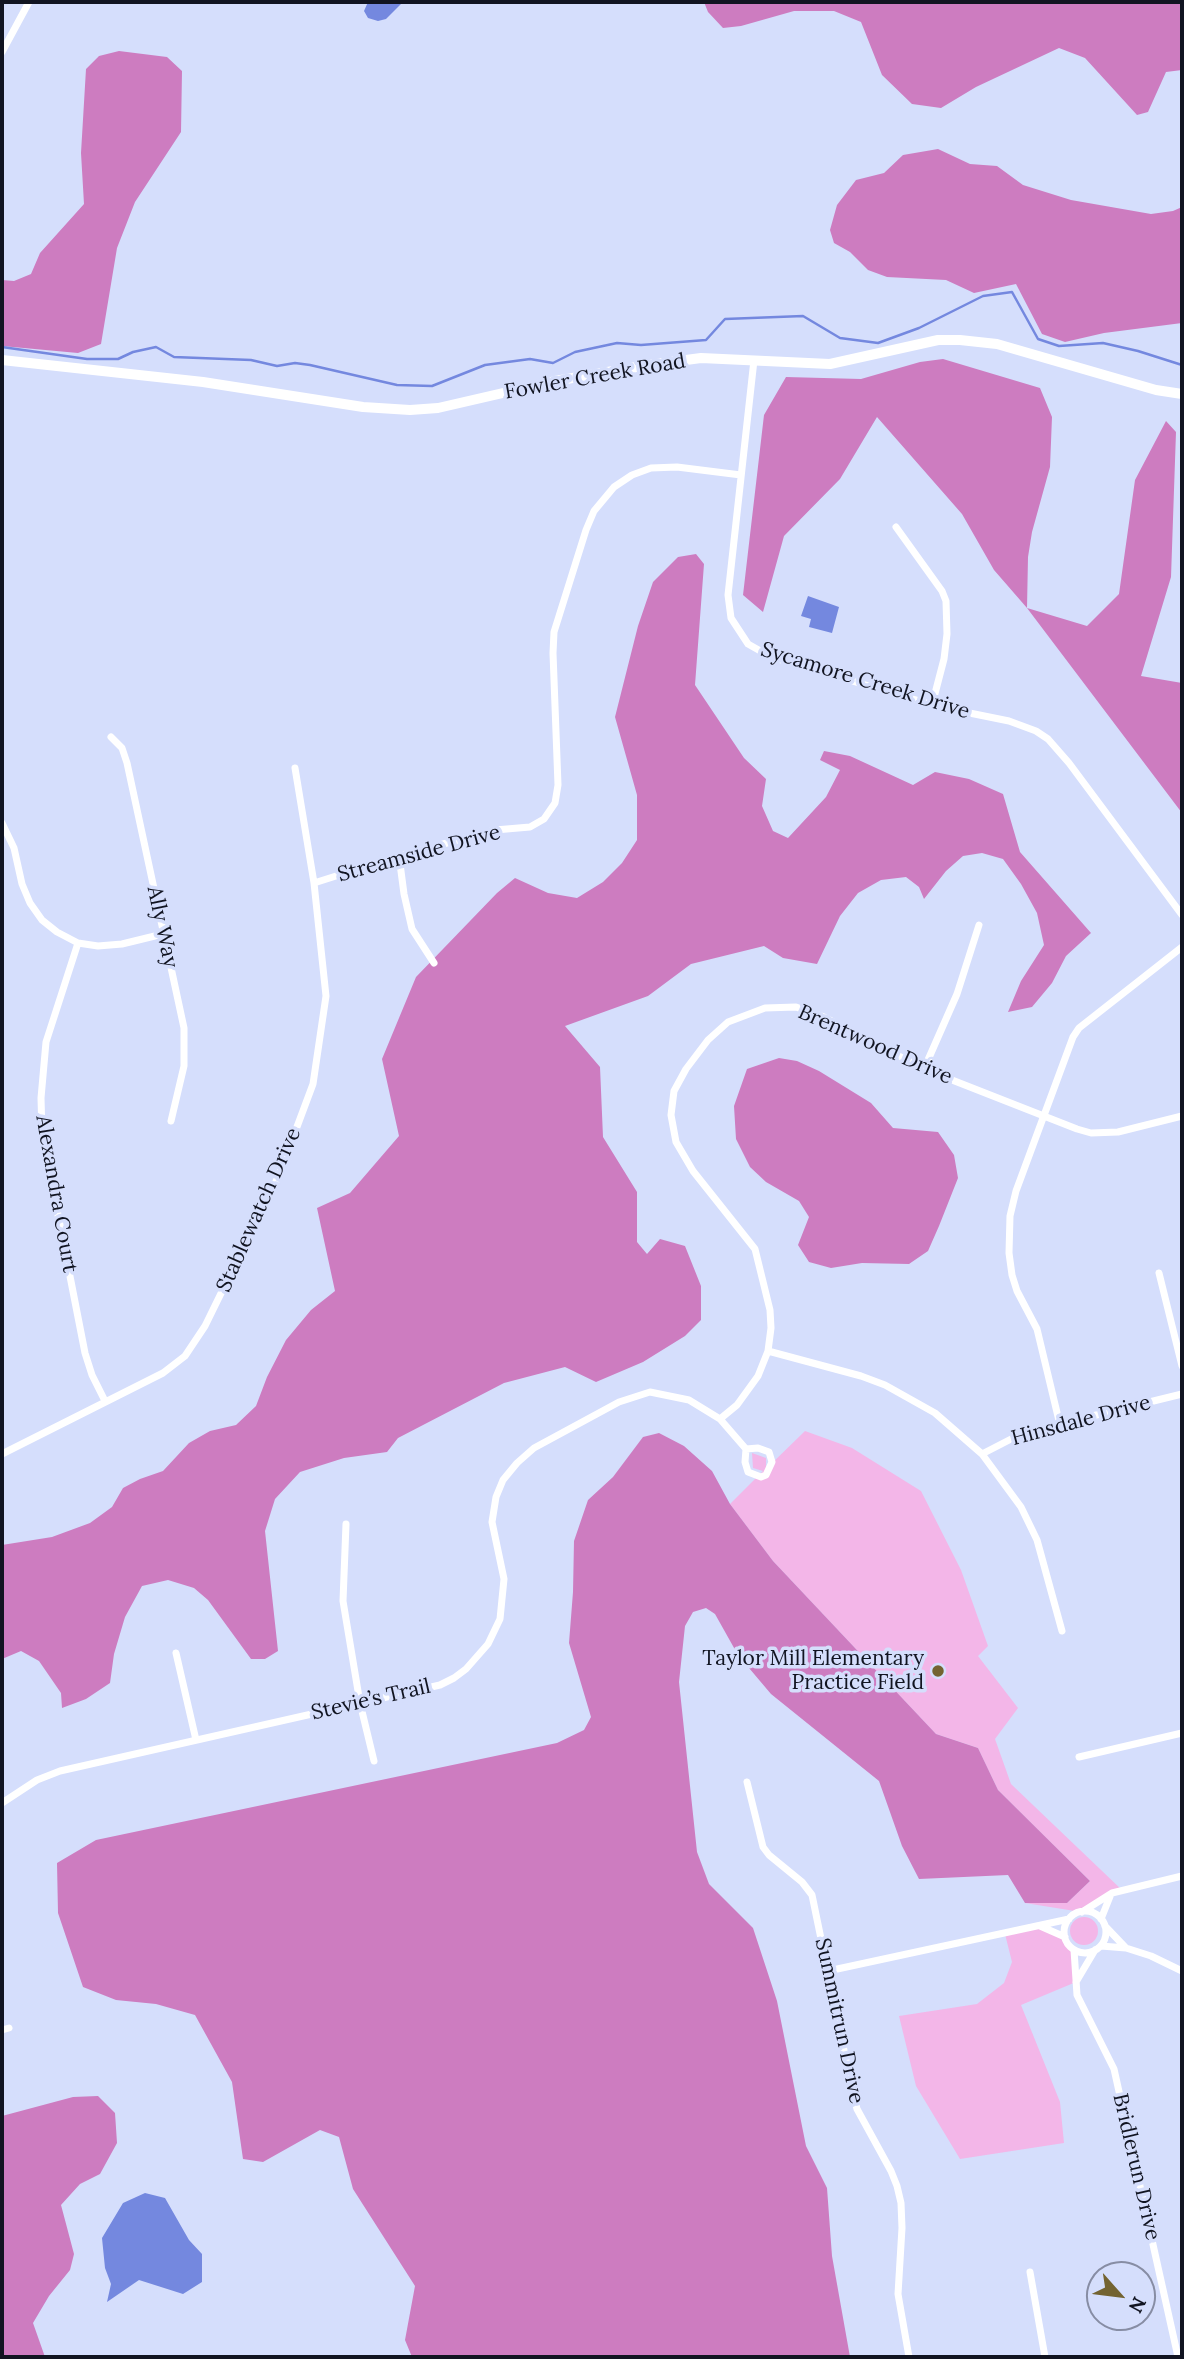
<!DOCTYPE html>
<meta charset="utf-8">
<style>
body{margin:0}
#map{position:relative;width:1184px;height:2359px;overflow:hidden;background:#d5defc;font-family:Lora,serif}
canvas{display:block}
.frame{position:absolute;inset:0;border:4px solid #111421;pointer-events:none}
.north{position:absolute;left:1086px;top:2261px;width:70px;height:70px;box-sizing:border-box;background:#d5defc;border:2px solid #878da4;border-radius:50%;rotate:118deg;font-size:19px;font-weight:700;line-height:28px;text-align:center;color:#111421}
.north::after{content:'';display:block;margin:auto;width:24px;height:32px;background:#736331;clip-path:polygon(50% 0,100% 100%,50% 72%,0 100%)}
</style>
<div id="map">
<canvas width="1184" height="2359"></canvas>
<div class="frame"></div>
<div class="north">N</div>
</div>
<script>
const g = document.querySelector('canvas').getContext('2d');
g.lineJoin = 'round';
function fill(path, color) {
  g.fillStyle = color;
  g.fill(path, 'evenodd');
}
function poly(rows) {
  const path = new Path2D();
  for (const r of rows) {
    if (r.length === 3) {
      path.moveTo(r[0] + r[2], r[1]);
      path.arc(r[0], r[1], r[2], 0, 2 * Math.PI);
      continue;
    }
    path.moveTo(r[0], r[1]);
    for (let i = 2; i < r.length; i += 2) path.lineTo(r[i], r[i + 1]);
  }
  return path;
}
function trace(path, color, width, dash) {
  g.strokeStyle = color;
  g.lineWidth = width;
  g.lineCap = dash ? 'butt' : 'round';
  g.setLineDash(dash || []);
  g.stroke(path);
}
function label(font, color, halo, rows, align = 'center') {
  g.font = font + ' Lora,serif';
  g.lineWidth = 7;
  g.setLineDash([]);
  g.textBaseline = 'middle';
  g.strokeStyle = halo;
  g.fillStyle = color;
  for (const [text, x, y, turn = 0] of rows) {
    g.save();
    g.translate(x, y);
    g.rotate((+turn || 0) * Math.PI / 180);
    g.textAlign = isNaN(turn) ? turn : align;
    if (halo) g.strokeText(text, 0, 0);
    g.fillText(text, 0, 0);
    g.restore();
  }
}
const green = poly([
 [805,1431,852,1448,921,1491,961,1570,988,1646,978,1656,1018,1708,995,1739,1011,1784,1123,1891,1081,1912,1025,1903,1067,1903,1090,1881,998,1790,978,1748,936,1734,773,1561,730,1504,763,1471,753,1468,752,1453,766,1458,766,1469],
 [1084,1931,14],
 [1039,1926,1065,1937,1074,1950,1076,1982,1021,2005,1060,2102,1064,2143,960,2159,916,2086,899,2016,977,2004,1004,1983,1012,1962,1005,1934]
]);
const forest = poly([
 [704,2,1182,2,1182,70,1166,72,1148,112,1137,115,1085,58,1059,48,976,87,941,108,912,104,882,75,861,22,834,11,794,11,741,26,723,28,708,12],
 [119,51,167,57,182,71,181,132,135,202,117,248,101,344,78,353,2,346,2,280,14,281,31,274,40,253,84,204,81,153,86,69,99,56],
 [938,149,970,164,997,166,1023,185,1071,200,1151,214,1173,211,1182,207,1182,323,1104,333,1065,342,1042,334,1016,284,974,293,946,280,887,277,868,270,850,252,834,243,830,230,837,205,856,180,884,173,903,155],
 [943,359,1040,388,1052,417,1050,467,1032,532,1028,557,1027,608,1087,626,1119,594,1135,480,1166,421,1176,432,1171,577,1141,676,1182,683,1182,813,1027,608,994,570,962,514,877,417,840,479,784,536,763,612,743,595,764,415,786,377,861,379,920,362],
 [696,554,704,564,695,685,744,758,766,779,762,806,773,831,788,838,826,797,840,770,820,760,824,751,850,756,913,785,935,772,969,779,1003,794,1020,852,1091,933,1066,956,1052,983,1032,1007,1008,1012,1021,981,1044,945,1037,913,1021,884,1003,859,982,853,963,856,946,871,924,899,919,887,906,877,881,880,858,893,840,916,817,964,783,958,764,946,691,964,648,996,565,1026,600,1067,603,1137,637,1192,637,1242,647,1254,660,1239,685,1246,701,1286,701,1320,685,1336,643,1362,596,1382,565,1367,504,1383,398,1438,387,1452,344,1458,300,1472,275,1499,265,1531,278,1651,265,1659,251,1659,208,1600,194,1588,168,1580,142,1586,125,1617,114,1654,110,1683,86,1699,62,1708,61,1693,39,1661,21,1651,2,1659,2,1545,52,1537,90,1523,112,1507,123,1488,140,1479,163,1471,189,1443,210,1431,236,1425,256,1406,267,1377,286,1340,311,1310,335,1291,317,1208,350,1193,399,1136,382,1059,416,977,497,893,515,878,548,893,577,898,603,882,622,863,637,840,637,795,615,717,638,626,653,582,678,557],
 [779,1058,797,1061,819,1071,871,1103,893,1128,938,1132,954,1155,958,1178,939,1226,928,1251,909,1264,862,1263,831,1268,809,1262,798,1245,809,1217,799,1201,766,1182,750,1167,736,1139,734,1106,747,1069],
 [659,1433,684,1446,712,1471,730,1504,773,1561,936,1734,978,1748,998,1790,1090,1881,1067,1903,1025,1903,1008,1875,919,1879,902,1846,879,1781,771,1694,738,1655,715,1614,706,1608,693,1612,685,1626,679,1682,697,1852,709,1884,753,1928,777,2001,806,2146,827,2188,832,2256,850,2357,412,2357,405,2340,415,2286,353,2189,339,2137,320,2130,263,2162,243,2159,232,2082,195,2015,156,2004,116,2000,83,1987,58,1913,57,1863,96,1840,557,1743,584,1730,591,1717,569,1643,573,1592,574,1541,588,1500,613,1477,643,1437],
 [98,2096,115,2113,117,2143,100,2174,80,2184,61,2205,74,2254,70,2270,49,2296,33,2323,45,2357,2,2357,2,2116,73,2097]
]);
const water = poly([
 [368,2,403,2,386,19,378,21,368,18,364,11],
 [808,596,839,607,832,633,809,627,811,619,801,616],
 [145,2193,165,2198,189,2240,202,2254,202,2282,183,2294,139,2280,107,2302,111,2284,105,2268,102,2238,123,2203]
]);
const stream = poly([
 [2,347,87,359,118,359,133,352,156,347,174,357,251,360,277,366,295,363,310,365,397,385,432,386,485,365,530,359,553,363,575,352,617,343,641,345,706,340,725,319,803,316,840,338,878,343,919,328,983,296,1012,292,1038,339,1059,346,1103,343,1138,351,1182,365]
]);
const minor = poly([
 [2,52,29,2],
 [754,360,728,595,731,618,748,644,771,657,940,707,1009,721,1036,731,1048,739,1069,763,1182,915],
 [896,527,942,591,946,601,947,634,944,659,932,705],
 [111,737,122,748,127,763,184,1028,184,1066,171,1121],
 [2,823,14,848,22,884,30,903,42,920,57,932,78,943,98,946,122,944,163,934],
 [399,856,404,894,412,929,434,963],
 [314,883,399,856,495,830,530,827,544,819,555,803,558,785,553,653,554,632,586,530,594,511,614,487,632,475,651,468,677,467,741,475],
 [78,943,46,1042,41,1098,42,1133,85,1353,92,1375,105,1401],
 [924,1069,957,994,979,925],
 [1159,1273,1182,1366],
 [768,1351,861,1376,885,1385,935,1413,982,1454,1021,1507,1037,1540,1062,1631],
 [720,1419,737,1405,758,1376,768,1351,771,1328,770,1310,755,1249,693,1171,676,1142,671,1115,674,1091,686,1069,708,1040,728,1022,765,1008,796,1007,824,1017,924,1069,1077,1129,1091,1133,1118,1132,1182,1116],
 [1060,1425,1037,1329,1017,1291,1012,1275,1009,1253,1010,1216,1016,1191,1073,1037,1079,1028,1182,947],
 [2,1454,163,1373,185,1356,205,1326,279,1175,313,1084,326,996,314,883,295,768],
 [982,1454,1015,1437,1035,1430,1182,1394],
 [346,1524,343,1601,360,1703,374,1761],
 [176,1653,196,1740],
 [1079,1757,1182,1733],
 [747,1782,763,1847,769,1855,802,1882,812,1895,853,2094,857,2109,891,2171,897,2186,901,2203,902,2228,898,2294,909,2357],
 [2,1803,37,1780,60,1771,440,1685,454,1678,466,1669,488,1644,500,1619,504,1579,492,1522,496,1497,503,1480,517,1463,534,1448,619,1402,650,1392,689,1400,720,1419,746,1449,745,1462,748,1472,761,1477,766,1475,772,1462,769,1452,758,1448,746,1449],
 [1085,1932,21],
 [1082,1912,1112,1893,1182,1876],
 [1101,1919,1111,1894],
 [1040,1926,1065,1937],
 [1105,1926,1125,1947],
 [1101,1946,1126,1948,1151,1956,1182,1971],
 [1074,1950,1077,1995,1114,2069,1178,2357],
 [828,1971,1069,1919],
 [1076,1982,1095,1950],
 [2,2030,9,2028],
 [1030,2272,1045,2357]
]);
const secondary = poly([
 [2,360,203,382,363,407,410,410,438,408,555,381,648,365,701,358,830,364,938,340,960,340,997,344,1156,390,1182,394]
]);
const markers = [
 [938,1671,7,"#736331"]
];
const streetNames = [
 ["Fowler Creek Road",595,377,-10],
 ["Sycamore Creek Drive",865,681,17],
 ["Streamside Drive",419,854,-15],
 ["Ally Way",162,927,78],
 ["Brentwood Drive",875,1045,24],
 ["Alexandra Court",56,1194,80],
 ["Stablewatch Drive",259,1210,-66],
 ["Hinsdale Drive",1081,1421,-15],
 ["Stevie’s Trail",371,1700,-13],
 ["Summitrun Drive",839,2021,78],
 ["Bridlerun Drive",1136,2167,77]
];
const poiNames = [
 ["Taylor Mill Elementary",924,1659],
 ["Practice Field",924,1683]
];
fill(green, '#f3b6e8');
fill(forest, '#cd7cc0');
fill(water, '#7488df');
trace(stream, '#7488df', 2.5);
trace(minor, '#fff', 7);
trace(secondary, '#fff', 10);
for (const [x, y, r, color] of markers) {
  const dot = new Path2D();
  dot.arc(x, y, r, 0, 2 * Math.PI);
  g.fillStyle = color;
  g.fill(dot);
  trace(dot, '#d5defc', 2.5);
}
label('21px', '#111421', '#d5defc', streetNames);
label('21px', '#111421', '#d5defc', poiNames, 'right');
</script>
